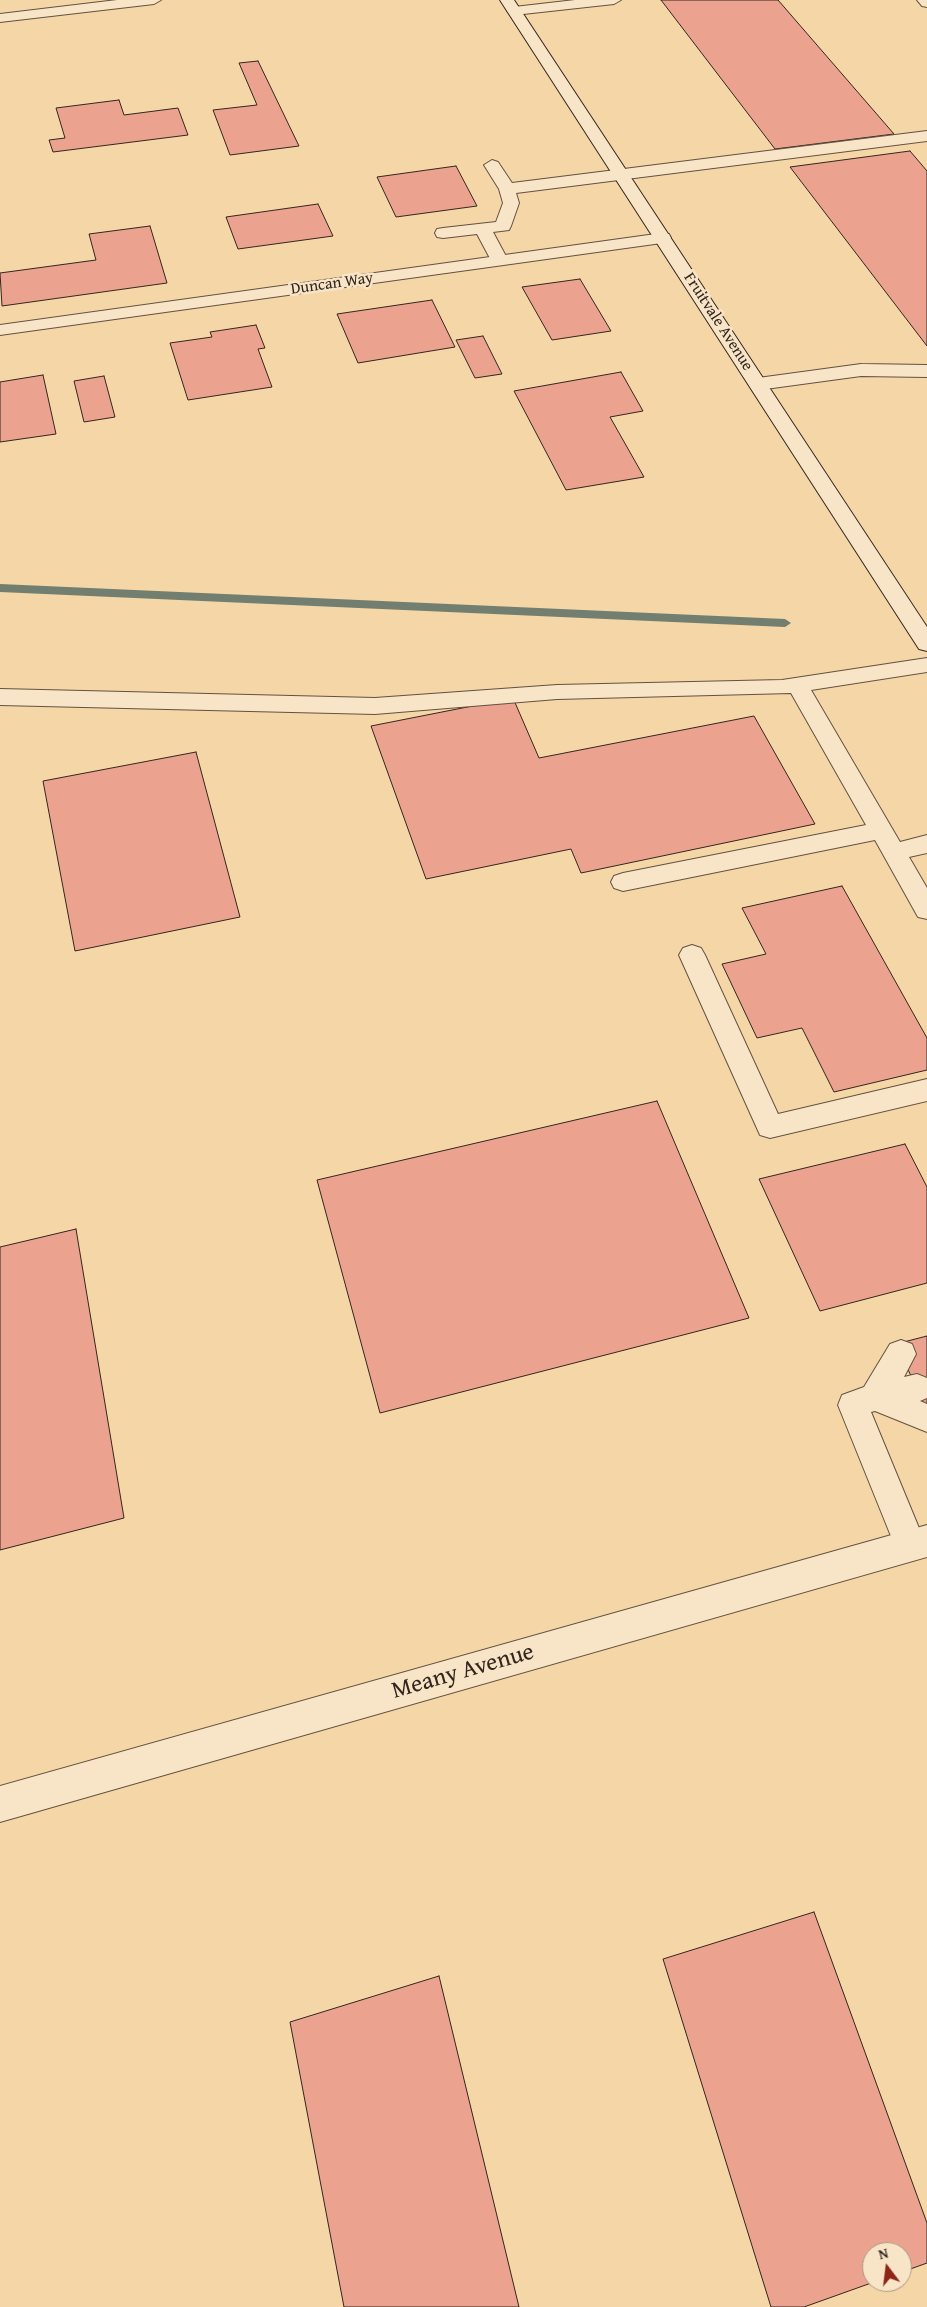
<!DOCTYPE html>
<style>
body{margin:0}
#map{position:relative;width:927px;height:2307px;overflow:hidden;background:#f4d6a7;font-family:"Gentium Book Plus",serif}
canvas{display:block}
.north{position:absolute;left:862px;top:2242px;width:50px;height:50px;box-sizing:border-box;background:#f8e4c6;border:1px solid #a99883;border-radius:50%;rotate:345deg;font-size:14px;font-weight:700;line-height:20px;text-align:center;color:#33261f}
.north::after{content:'';display:block;margin:auto;width:18px;height:22px;background:#8f2418;clip-path:polygon(50% 0,100% 100%,50% 72%,0 100%)}
</style>
<div id="map">
<canvas width="927" height="2307"></canvas>
<div class="north">N</div>
</div>
<script>
const g = document.querySelector('canvas').getContext('2d');
g.lineJoin = 'round';
function poly(rows) {
  const path = new Path2D();
  for (const r of rows) {
    path.moveTo(r[0], r[1]);
    for (let i = 2; i < r.length; i += 2) path.lineTo(r[i], r[i + 1]);
  }
  return path;
}
function fill(path, color) {
  g.fillStyle = color;
  g.fill(path, 'evenodd');
}
function trace(path, color, width, dash) {
  g.strokeStyle = color;
  g.lineWidth = width;
  g.lineCap = dash ? 'butt' : 'round';
  g.setLineDash(dash || []);
  g.stroke(path);
}
function label(font, color, halo, rows, align = 'center') {
  g.font = font + ' "Gentium Book Plus",serif';
  g.lineWidth = 5;
  g.setLineDash([]);
  g.textBaseline = 'middle';
  g.strokeStyle = halo;
  g.fillStyle = color;
  for (const [text, x, y, turn = 0] of rows) {
    g.save();
    g.translate(x, y);
    g.rotate((+turn || 0) * Math.PI / 180);
    g.textAlign = isNaN(turn) ? turn : align;
    if (halo) g.strokeText(text, 0, 0);
    g.fillText(text, 0, 0);
    g.restore();
  }
}
const stream = poly([
 [0,584,785,619,791,623,785,627,0,592,0,584]
]);
const building = poly([
 [661,0,778,0,894,134,775,149,661,0],
 [258,61,299,146,230,155,213,110,257,105,239,63,258,61],
 [119,100,124,115,178,108,188,135,53,152,49,140,65,138,56,108,119,100],
 [910,151,927,171,927,346,790,167,910,151],
 [456,166,477,206,396,217,377,177,456,166],
 [318,204,333,236,238,249,226,217,318,204],
 [150,226,167,283,2,306,0,273,96,260,89,234,150,226],
 [580,279,611,331,552,340,522,287,580,279],
 [432,300,455,347,358,363,337,314,432,300],
 [256,325,265,348,258,349,272,387,188,400,170,343,212,337,210,332,256,325],
 [483,336,502,374,475,378,456,340,483,336],
 [621,372,643,411,610,417,644,477,566,490,514,391,621,372],
 [43,375,56,434,0,442,0,382,43,375],
 [104,376,115,417,84,422,74,381,104,376],
 [513,698,539,758,754,716,815,824,581,873,571,849,426,879,371,726,513,698],
 [196,752,240,917,75,951,43,781,196,752],
 [842,886,927,1038,927,1070,834,1092,802,1028,757,1038,722,964,766,954,742,908,842,886],
 [657,1101,749,1318,380,1413,317,1180,657,1101],
 [905,1144,927,1187,927,1283,820,1311,759,1179,905,1144],
 [76,1229,124,1518,0,1550,0,1247,76,1229],
 [927,1336,927,1410,896,1344,927,1336],
 [814,1912,927,2223,927,2263,902,2272,902,2252,872,2252,872,2282,874,2282,804,2307,771,2307,663,1959,814,1912],
 [439,1976,519,2307,344,2307,290,2022,439,1976]
]);
const service = poly([
 [575,0,621,0,614,4,514,15,507,11,514,7,575,0],
 [917,0,927,0,927,7,922,6,917,0],
 [927,131,927,141,516,193,519,203,511,226,509,230,493,232,508,260,505,264,499,265,493,264,477,234,443,238,437,237,435,233,437,229,443,228,496,222,503,203,499,189,484,165,492,160,498,162,512,183,927,131],
 [861,364,927,365,927,377,861,376,758,390,751,388,749,384,751,380,758,378,861,364],
 [927,658,927,672,811,690,900,842,927,835,927,853,909,857,927,888,927,919,918,917,875,840,623,891,614,888,611,882,614,876,623,873,866,825,791,693,557,699,375,714,0,705,0,689,375,698,557,685,782,680,927,658],
 [692,945,701,948,705,955,778,1114,927,1079,927,1101,770,1138,760,1135,679,955,683,948,692,945],
 [901,1340,912,1344,916,1354,904,1377,917,1374,927,1378,927,1398,920,1401,927,1404,927,1432,875,1411,871,1412,926,1545,921,1556,910,1561,899,1556,838,1405,842,1395,864,1387,890,1344,901,1340]
]);
const minor = poly([
 [663,233,669,234,671,238,669,242,0,335,0,325,663,233]
]);
const tertiary = poly([
 [117,0,161,0,154,4,0,22,0,14,117,0],
 [927,1525,927,1557,0,1822,0,1786,927,1525]
]);
const secondary = poly([
 [500,0,514,0,927,627,927,651,919,649,500,0]
]);
const farStreetnames = [
 ["Duncan Way",332,284,-8],
 ["Fruitvale Avenue",718,322,57]
];
const nearStreetnames = [
 ["Meany Avenue",463,1672,-16]
];
fill(stream, '#727e6f');
fill(building, '#eba38f');
trace(building, '#33261f', 1);
trace(service, '#635241', 2);
trace(minor, '#635241', 2);
trace(tertiary, '#635241', 2);
trace(secondary, '#33261f', 2);
fill(service, '#f8e4c6');
fill(minor, '#f8e4c6');
fill(tertiary, '#f8e4c6');
fill(secondary, '#f8e4c6');
label('16px', '#33261f', '#f8e4c6', farStreetnames);
label('24px', '#33261f', '#f8e4c6', nearStreetnames);
</script>
